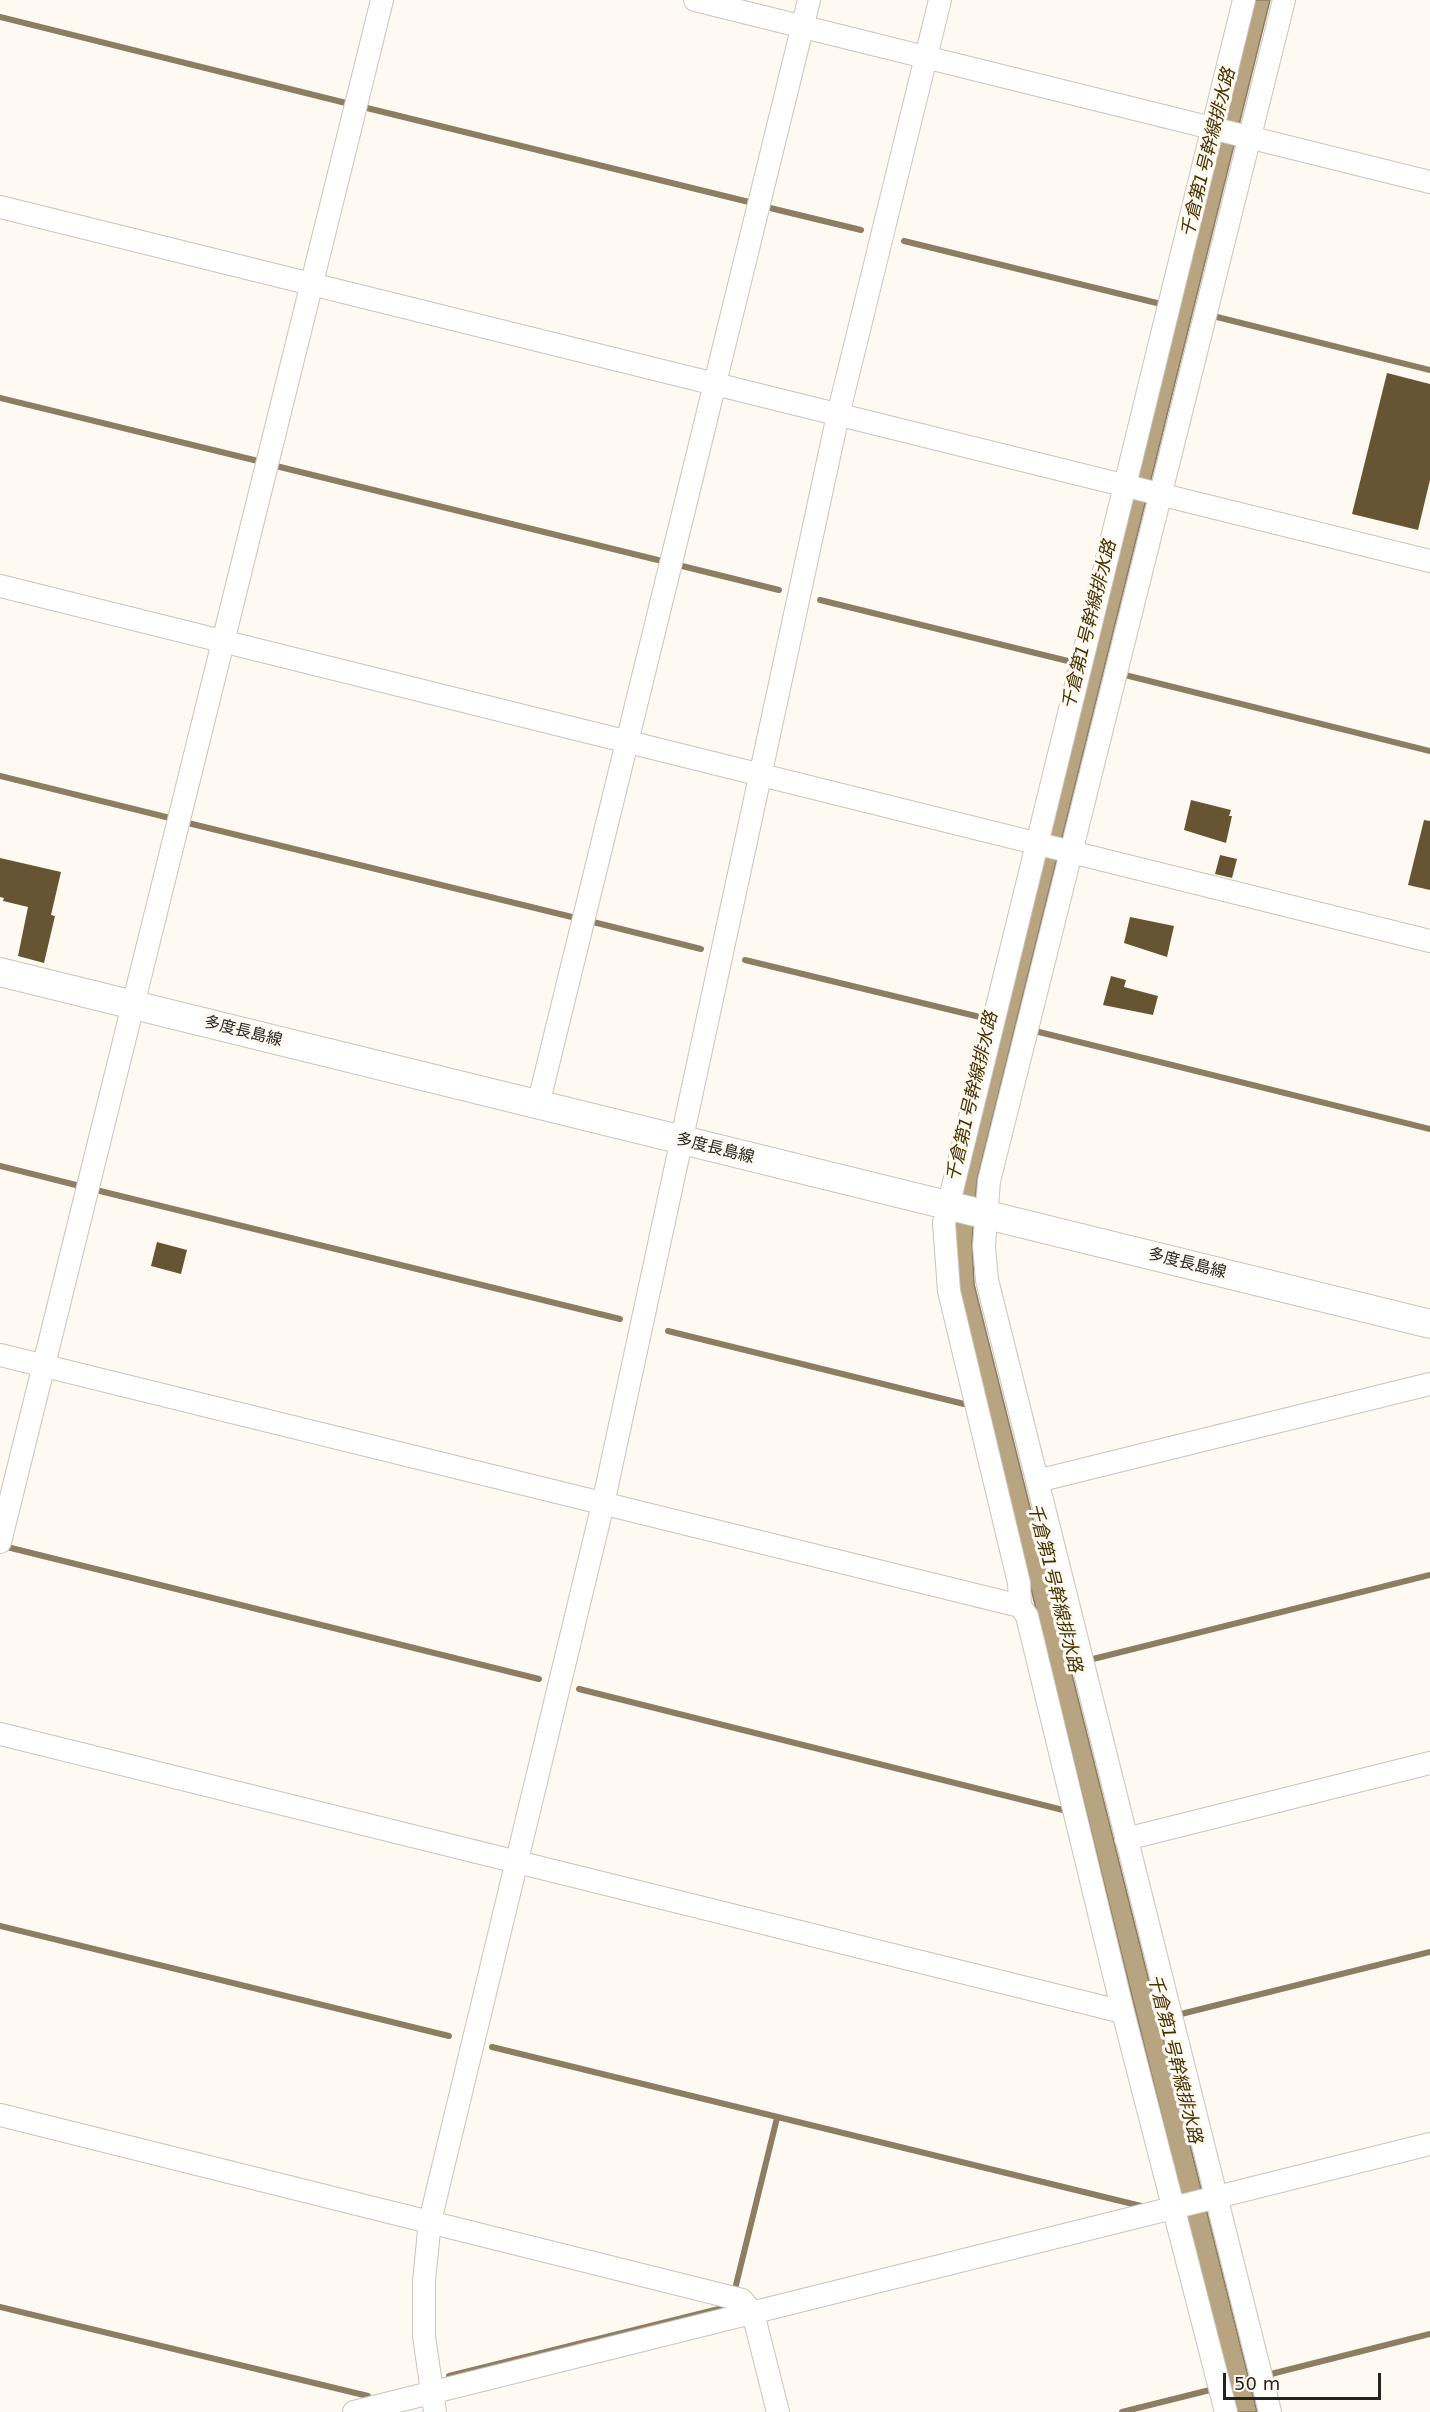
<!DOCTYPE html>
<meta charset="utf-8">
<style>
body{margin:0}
#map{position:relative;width:1430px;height:2412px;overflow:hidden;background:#fffaf1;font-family:"DejaVu Sans",sans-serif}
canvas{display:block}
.scale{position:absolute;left:1223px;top:2373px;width:158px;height:27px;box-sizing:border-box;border:3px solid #25231f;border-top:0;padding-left:8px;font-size:18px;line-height:21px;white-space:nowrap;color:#25231f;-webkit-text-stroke:4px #fffaf1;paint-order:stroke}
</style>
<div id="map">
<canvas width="1430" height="2412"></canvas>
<div class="scale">50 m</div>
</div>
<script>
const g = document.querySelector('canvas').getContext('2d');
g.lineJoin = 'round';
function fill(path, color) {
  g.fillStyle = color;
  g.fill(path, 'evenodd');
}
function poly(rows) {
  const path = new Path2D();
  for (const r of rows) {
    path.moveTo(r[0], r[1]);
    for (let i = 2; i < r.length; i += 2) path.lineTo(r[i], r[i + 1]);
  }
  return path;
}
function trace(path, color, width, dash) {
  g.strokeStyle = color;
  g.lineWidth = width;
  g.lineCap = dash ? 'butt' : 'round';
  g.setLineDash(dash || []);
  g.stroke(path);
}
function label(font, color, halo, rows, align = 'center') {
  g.font = font + ' "DejaVu Sans","Noto Sans JP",sans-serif';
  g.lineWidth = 6;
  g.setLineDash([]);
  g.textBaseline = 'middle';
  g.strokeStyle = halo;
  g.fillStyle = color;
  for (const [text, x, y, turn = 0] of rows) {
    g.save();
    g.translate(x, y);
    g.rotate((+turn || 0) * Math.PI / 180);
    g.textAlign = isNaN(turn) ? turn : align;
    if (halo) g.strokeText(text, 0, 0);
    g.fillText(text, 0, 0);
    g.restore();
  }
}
const water = poly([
 [1253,0,1270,0,977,1180,972,1242,974,1284,980,1308,1257,2412,1235,2412,960,1302,954,1230,956,1207,1253,0]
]);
const stream = poly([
 [0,17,346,103],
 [367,108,753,203],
 [766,207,861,230],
 [904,241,1161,304],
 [1213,316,1430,370],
 [0,398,258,461],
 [276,466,666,562],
 [678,565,779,590],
 [820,600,1072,662],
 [1125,675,1430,751],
 [0,776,170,818],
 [188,823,576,918],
 [589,921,701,949],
 [745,960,984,1018],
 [1035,1031,1430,1129],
 [0,1166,80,1186],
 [96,1190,620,1319],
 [668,1331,964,1404],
 [7,1547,539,1679],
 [1093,1659,1430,1575],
 [579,1689,1067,1811],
 [0,1926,449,2036],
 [1181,2014,1430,1952],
 [492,2047,1141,2206],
 [735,2289,777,2118],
 [0,2307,368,2396],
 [1271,2374,1430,2334],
 [449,2376,731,2306],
 [1122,2412,1210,2390]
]);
const building = poly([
 [1387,373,1430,384,1430,480,1418,530,1352,514],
 [1191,800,1231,810,1229,816,1232,816,1226,843,1184,830],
 [1424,820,1430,821,1430,890,1408,885],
 [1220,855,1237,859,1232,878,1215,874],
 [0,858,61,872,51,915,55,916,44,963,18,956,28,907,3,901,4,898,0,897],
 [1130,917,1174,926,1167,957,1124,943],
 [1111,976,1126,980,1124,987,1158,996,1153,1015,1103,1005],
 [157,1242,187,1250,181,1274,151,1266]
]);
const minor = poly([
 [695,0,1430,182],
 [0,207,1430,561],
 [0,586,1430,941],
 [538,1105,809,0],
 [0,1355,1020,1606],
 [1037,1481,1430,1384],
 [0,1542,382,0],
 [0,1734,1123,2012],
 [1126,1839,1430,1763],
 [0,2115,742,2300,753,2313,778,2412],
 [354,2412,1430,2144],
 [435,2412,424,2336,424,2281,430,2221,603,1504,838,415,940,0],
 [1226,2412,1123,2012,1027,1616,1020,1606,1019,1583,949,1291,944,1223,1244,0],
 [1270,2412,987,1280,984,1246,989,1181,1284,0]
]);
const major = poly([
 [0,972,1430,1324]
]);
const streetNames = [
 ["多度長島線",243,1032,14],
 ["多度長島線",715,1149,14],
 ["多度長島線",1187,1264,14]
];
const waterNames = [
 ["千倉第1号幹線排水路",1209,153,-76],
 ["千倉第1号幹線排水路",1090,625,-76],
 ["千倉第1号幹線排水路",973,1097,-77],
 ["千倉第1号幹線排水路",1054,1588,76],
 ["千倉第1号幹線排水路",1174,2059,76]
];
fill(water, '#b8a480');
trace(water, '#8c7d63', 1.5);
trace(stream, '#8c7d63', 6);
fill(building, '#665433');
trace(minor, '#cac4b9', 24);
trace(major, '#cac4b9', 30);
trace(minor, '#fff', 22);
trace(major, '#fff', 28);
label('16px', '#25231f', '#fffaf1', streetNames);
label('italic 18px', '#442f00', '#fffaf1', waterNames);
</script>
